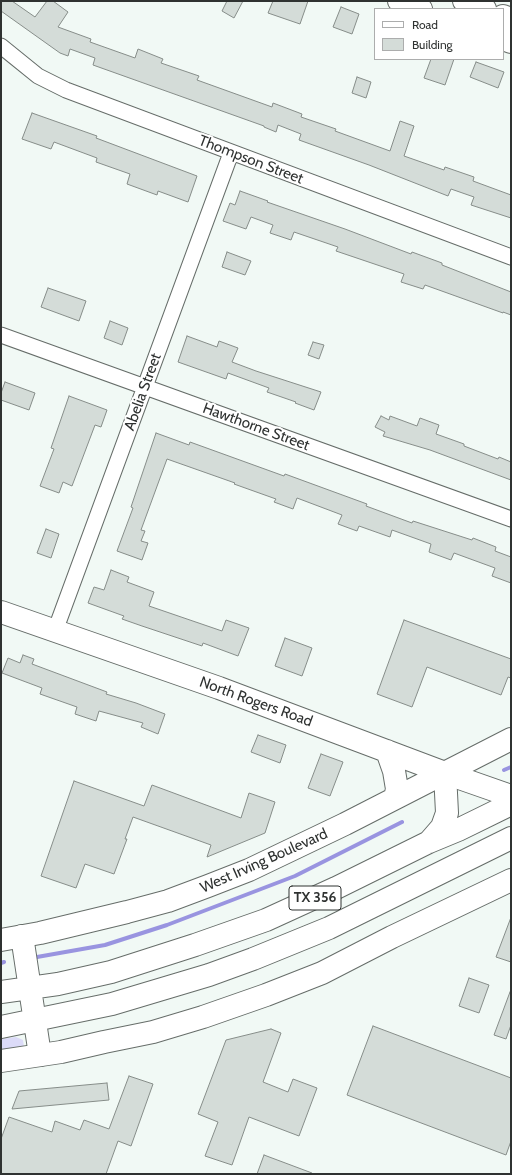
<!DOCTYPE html>
<style>
body{margin:0}
#map{position:relative;width:512px;height:1175px;overflow:hidden;background:#f1f9f5;font-family:Cabin,sans-serif}
canvas{display:block}
.frame{position:absolute;inset:0;border:2px solid #2f3231;pointer-events:none}
.legend{position:absolute;left:374px;top:8px;width:130px;height:52px;box-sizing:border-box;background:#fff;border:1px solid #acadad;margin:0;padding:5px 7px;list-style:none;font-size:12px;color:#2f3231}
.legend li{display:flex;align-items:center;gap:8px;height:20px}
.legend b{width:20px;border:1px solid #acadad}
</style>
<div id="map">
<canvas width="512" height="1175"></canvas>
<div class="frame"></div>
<ul class="legend">
<li><b style="height:5px;background:#fff"></b>Road</li>
<li><b style="height:11px;background:#d4dcd8"></b>Building</li>
</ul>
</div>
<script>
const g = document.querySelector('canvas').getContext('2d');
g.lineJoin = 'round';
function fill(path, color) {
  g.fillStyle = color;
  g.fill(path, 'evenodd');
}
function poly(rows) {
  const path = new Path2D();
  for (const r of rows) {
    path.moveTo(r[0], r[1]);
    for (let i = 2; i < r.length; i += 2) path.lineTo(r[i], r[i + 1]);
  }
  return path;
}
function trace(path, color, width, dash) {
  g.strokeStyle = color;
  g.lineWidth = width;
  g.lineCap = dash ? 'butt' : 'round';
  g.setLineDash(dash || []);
  g.stroke(path);
}
function label(font, color, halo, rows, align = 'center') {
  g.font = font + ' Cabin,sans-serif';
  g.lineWidth = 4;
  g.setLineDash([]);
  g.textBaseline = 'middle';
  g.strokeStyle = halo;
  g.fillStyle = color;
  for (const [text, x, y, turn = 0] of rows) {
    g.save();
    g.translate(x, y);
    g.rotate((+turn || 0) * Math.PI / 180);
    g.textAlign = isNaN(turn) ? turn : align;
    if (halo) g.strokeText(text, 0, 0);
    g.fillText(text, 0, 0);
    g.restore();
  }
}
const green = poly([
 [16,1037,23,1040,24,1047,1,1055,1,1039]
]);
const stream = poly([
 [504,770,511,767],
 [37,957,105,945,167,925,295,876,402,822],
 [1,963,4,962]
]);
const building = poly([
 [1,1,12,1,35,17,47,1,53,1,68,12,58,27,91,39,90,42,135,58,138,49,163,59,161,63,199,76,197,80,272,107,273,103,302,114,301,117,336,129,335,131,390,151,400,121,414,126,404,156,444,170,445,167,474,177,473,181,511,195,511,218,471,205,474,197,451,189,448,196,369,165,299,140,301,134,278,125,276,132,264,127,264,126,93,65,95,58,70,49,68,56,60,53,1,11,1,1],
 [227,1,243,1,234,18,222,11,227,1],
 [273,1,308,1,300,24,268,13,273,1],
 [341,7,359,14,352,34,333,27,341,7],
 [431,59,454,59,445,85,424,78,431,59],
 [476,62,504,72,498,88,470,77,476,62],
 [357,77,371,82,366,98,352,93,357,77],
 [32,113,97,136,96,138,197,176,188,202,158,191,157,195,127,184,130,174,96,162,97,158,54,142,51,149,22,139,32,113],
 [240,191,268,201,267,202,345,229,411,254,412,252,442,263,442,265,511,292,511,315,503,312,503,313,425,285,423,289,401,282,404,274,336,251,338,247,294,232,291,240,270,233,273,225,251,217,246,229,223,221,230,203,235,205,240,191],
 [227,252,251,261,245,275,222,267,227,252],
 [48,288,86,301,79,321,41,307,48,288],
 [110,321,128,328,122,345,104,338,110,321],
 [187,336,217,347,219,341,238,348,232,362,256,371,321,392,314,410,295,403,296,402,267,392,269,388,228,373,226,379,178,362,187,336],
 [313,342,324,345,319,359,308,355,313,342],
 [5,382,35,393,29,410,1,400,1,393,5,382],
 [69,396,107,410,101,427,95,425,72,486,63,482,59,493,40,486,54,449,51,448,69,396],
 [381,416,389,420,390,416,417,426,420,418,439,425,436,434,464,444,464,446,498,459,499,457,511,462,511,480,430,450,383,436,385,432,375,427,381,416],
 [156,433,189,445,190,442,284,476,285,474,367,504,366,506,412,523,413,521,472,540,473,538,496,547,495,551,511,557,511,583,492,576,495,568,454,553,451,560,429,552,431,544,392,530,390,537,359,526,357,531,338,524,342,515,297,498,293,509,274,502,276,499,234,484,235,483,167,459,141,530,145,531,141,541,148,543,142,560,117,551,133,508,131,507,156,433],
 [46,529,59,534,51,558,37,553,46,529],
 [111,570,129,577,127,582,154,592,149,606,222,631,226,620,249,628,238,656,203,643,202,646,142,626,122,619,124,616,88,603,94,587,104,590,111,570],
 [404,620,511,659,511,678,508,677,501,695,427,667,412,707,377,694,404,620],
 [285,638,312,648,302,676,275,666,285,638],
 [23,655,34,659,32,664,107,692,106,694,136,703,165,714,158,734,141,727,143,723,99,711,96,721,75,714,77,707,40,694,42,688,2,673,8,658,20,663,23,655],
 [258,735,286,745,280,763,251,752,258,735],
 [321,754,343,762,330,796,308,788,321,754],
 [74,781,144,806,152,785,241,818,249,793,275,802,265,833,207,857,211,845,133,817,125,839,127,839,114,874,85,864,76,888,41,876,74,781],
 [510,920,511,921,511,962,496,957,510,920],
 [469,978,489,985,479,1013,459,1006,469,978],
 [510,992,511,992,511,1025,506,1039,494,1035,510,992],
 [373,1026,511,1078,511,1141,506,1155,347,1095,373,1026],
 [271,1029,281,1033,263,1082,288,1092,293,1079,317,1088,299,1136,249,1117,232,1165,205,1156,218,1122,198,1114,226,1040,271,1029],
 [129,1076,153,1084,131,1146,118,1141,106,1174,1,1174,1,1139,9,1117,52,1132,55,1121,80,1130,84,1120,109,1129,129,1076],
 [107,1083,109,1100,12,1109,19,1091,107,1083],
 [264,1155,312,1173,312,1174,257,1174,264,1155]
]);
const street = poly([
 [1,46,38,76,66,90,511,257],
 [1,335,511,519],
 [55,631,231,153]
]);
const secondary = poly([
 [399,1,421,9],
 [464,1,485,9],
 [503,16,511,19],
 [503,39,511,42],
 [1,612,219,688,445,773,511,796],
 [387,751,394,771,397,789,395,798],
 [1,940,40,933,127,912,168,901,208,886,249,870,345,824,511,739],
 [1,1061,61,1052,104,1042,153,1032,203,1017,266,995,322,973,392,937,511,880]
]);
const primary = poly([
 [429,842,442,827,447,813,445,773],
 [22,936,40,1055],
 [1,992,58,984,111,972,195,945,266,920,336,888,429,842,458,830,511,804],
 [1,1027,112,1004,209,975,253,959,329,928,511,838]
]);
const shields = [
 [315,898,52]
];
const shieldNames = [
 ["TX 356",315,898]
];
const streetNames = [
 ["Thompson Street",251,160,21],
 ["Abelia Street",143,392,-70],
 ["Hawthorne Street",256,427,20],
 ["North Rogers Road",256,702,20],
 ["West Irving Boulevard",264,861,-24]
];
fill(green, '#dcdbf8');
trace(stream, '#9994e0', 4);
fill(building, '#d4dcd8');
trace(building, '#868d89', 1);
trace(street, '#666d69', 17);
trace(secondary, '#666d69', 24);
trace(primary, '#666d69', 24);
trace(street, '#fff', 15);
trace(secondary, '#fff', 22);
trace(primary, '#fff', 22);
for (const [x, y, w] of shields) {
  const box = new Path2D();
  box.roundRect(x - w / 2, y - 12, w, 24, 3);
  g.fillStyle = '#fff';
  g.fill(box);
  trace(box, '#2f3231', 1);
}
label('bold 14px', '#2f3231', null, shieldNames);
label('15px', '#2f3231', '#fff', streetNames);
</script>
